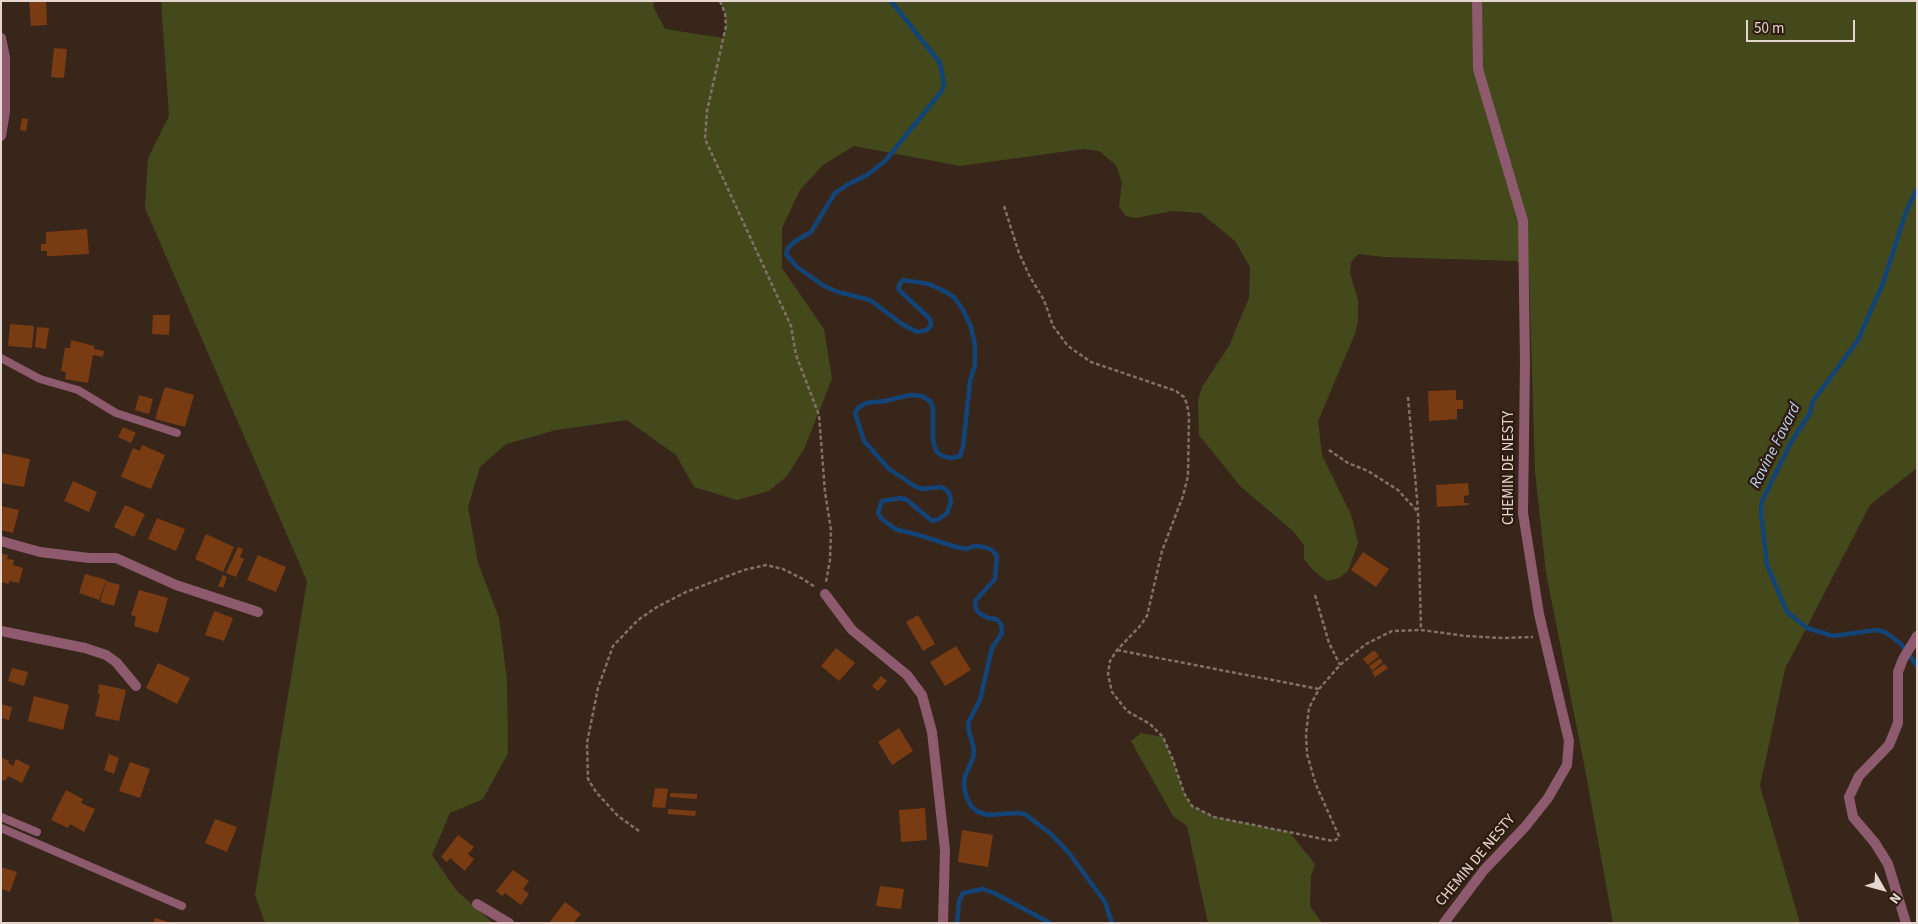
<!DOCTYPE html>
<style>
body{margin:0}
#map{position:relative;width:1918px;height:924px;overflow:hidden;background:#39261b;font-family:"Source Sans 3",sans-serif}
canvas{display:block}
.frame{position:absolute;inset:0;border:2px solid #e5d7d0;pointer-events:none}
.north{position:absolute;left:1858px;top:864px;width:50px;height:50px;-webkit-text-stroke:4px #2f1c11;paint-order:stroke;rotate:128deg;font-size:14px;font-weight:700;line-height:20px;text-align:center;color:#e5d7d0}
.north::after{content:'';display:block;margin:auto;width:18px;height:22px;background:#e5d7d0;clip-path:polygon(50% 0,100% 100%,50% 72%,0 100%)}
.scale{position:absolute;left:1746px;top:20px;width:109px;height:22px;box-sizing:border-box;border:2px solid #e5d7d0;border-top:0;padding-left:6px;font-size:15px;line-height:18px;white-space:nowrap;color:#e5d7d0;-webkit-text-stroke:4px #2f1c11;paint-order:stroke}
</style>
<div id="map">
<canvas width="1918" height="924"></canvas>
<div class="frame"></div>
<div class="north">N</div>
<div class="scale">50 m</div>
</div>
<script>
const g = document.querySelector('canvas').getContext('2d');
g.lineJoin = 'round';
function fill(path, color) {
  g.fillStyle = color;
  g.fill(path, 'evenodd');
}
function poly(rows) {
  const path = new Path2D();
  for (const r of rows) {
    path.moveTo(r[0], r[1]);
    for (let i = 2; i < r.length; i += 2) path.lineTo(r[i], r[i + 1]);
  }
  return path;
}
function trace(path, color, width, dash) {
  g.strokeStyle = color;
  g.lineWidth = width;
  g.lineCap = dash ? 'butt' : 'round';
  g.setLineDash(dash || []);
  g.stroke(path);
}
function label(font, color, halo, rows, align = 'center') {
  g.font = font + ' "Source Sans 3",sans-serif';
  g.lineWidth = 5;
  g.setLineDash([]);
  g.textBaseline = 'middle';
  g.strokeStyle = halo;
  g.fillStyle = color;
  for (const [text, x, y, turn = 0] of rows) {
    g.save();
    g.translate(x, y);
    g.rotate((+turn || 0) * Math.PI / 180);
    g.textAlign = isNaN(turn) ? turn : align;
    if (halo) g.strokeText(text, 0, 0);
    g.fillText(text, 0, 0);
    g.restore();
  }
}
const green = poly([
 [161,1,655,1,653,6,665,29,723,38,726,26,725,13,720,1,1917,1,1917,468,1870,505,1785,669,1760,786,1800,923,1613,923,1585,769,1546,573,1535,471,1529,276,1517,261,1384,257,1358,254,1351,262,1350,273,1358,300,1358,320,1355,334,1318,421,1322,455,1352,517,1358,543,1348,571,1339,578,1327,581,1315,572,1304,559,1304,545,1293,531,1241,487,1199,435,1198,400,1202,387,1229,346,1249,298,1250,267,1235,241,1201,213,1173,211,1135,218,1126,216,1119,207,1122,182,1116,165,1099,151,1083,149,960,166,854,146,823,165,800,190,782,228,782,268,824,329,832,379,805,447,787,476,769,491,737,500,694,487,676,455,627,420,556,430,506,444,480,467,468,507,478,563,499,618,507,680,508,753,483,799,450,813,432,855,456,890,493,923,265,923,255,895,307,581,145,208,148,158,169,116],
 [1141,733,1163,737,1173,760,1184,793,1192,806,1214,817,1289,832,1315,864,1311,876,1310,906,1322,923,1208,923,1187,826,1173,816,1131,741]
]);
const stream = poly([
 [891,1,940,63,944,84,941,92,885,161,867,175,847,185,835,193,811,232,794,242,788,248,786,254,797,267,824,286,838,292,870,300,902,324,917,332,927,330,931,325,930,319,899,290,899,285,903,280,929,284,944,291,954,297,963,310,971,327,975,345,975,365,970,381,963,447,960,456,951,458,942,456,936,451,933,440,933,408,930,401,922,396,910,395,885,401,866,403,858,408,855,413,864,441,889,469,916,487,924,489,940,487,945,489,949,493,951,502,947,513,939,519,932,521,907,500,901,498,882,501,878,513,881,518,895,529,922,536,956,547,967,549,974,546,984,547,992,550,997,556,995,579,975,601,976,609,979,613,988,618,996,619,1001,624,1002,633,992,648,980,700,968,723,969,732,974,748,973,758,965,776,964,786,966,796,971,806,978,812,988,815,1017,813,1025,814,1051,834,1069,853,1105,902,1112,923],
 [1917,189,1906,212,1883,283,1858,340,1813,401,1810,413,1790,444,1762,501,1761,512,1767,565,1787,612,1807,628,1833,636,1876,630,1885,632,1901,644,1917,666],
 [957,923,959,901,963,893,983,889,996,894,1050,923]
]);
const building = poly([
 [29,1,46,1,47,25,31,26],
 [54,48,67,49,64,78,51,77],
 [22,118,28,119,26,131,20,130],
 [87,229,89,254,53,256,47,256,47,251,41,251,41,244,46,244,46,232],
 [153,315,170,315,169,335,152,334],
 [10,324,34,326,32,348,8,346],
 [37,327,49,328,46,349,35,347],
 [71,340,94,346,94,349,104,351,103,357,93,355,88,383,65,379,66,372,61,371,65,348,70,348],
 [165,387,194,395,185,427,155,419],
 [1456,390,1456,400,1463,400,1463,409,1457,409,1457,419,1429,421,1428,391],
 [139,395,153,399,149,414,135,410],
 [123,427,136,433,131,443,118,437],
 [142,445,165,455,151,489,121,477,133,448,140,451],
 [1,453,30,459,24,487,1,483],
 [73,481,97,492,89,512,64,501],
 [1468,483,1469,495,1464,496,1464,503,1469,503,1469,505,1437,507,1436,485],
 [125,505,145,514,134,537,114,527],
 [1,506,19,510,13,533,1,530],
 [157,518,185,529,176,551,148,539],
 [206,534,234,547,223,572,195,559],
 [238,547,243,549,240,557,244,559,236,577,226,573],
 [1363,552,1389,569,1376,587,1351,570],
 [1,553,8,555,7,559,14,560,13,565,23,568,19,583,9,581,9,584,1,582],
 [258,555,286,567,276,592,247,580],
 [85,574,106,580,99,600,79,593],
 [223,575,227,577,223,588,218,586],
 [106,581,120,585,114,606,100,602],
 [139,590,168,598,158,633,134,626,136,617,131,615],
 [214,611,233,618,224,641,205,635],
 [918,615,935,644,923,651,906,622],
 [956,646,971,670,945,686,930,662],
 [836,648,855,663,839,681,821,666],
 [1374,650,1379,656,1368,665,1363,659],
 [1380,658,1383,662,1372,671,1369,666],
 [158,663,190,678,177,704,146,688],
 [1384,664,1388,668,1375,677,1372,672],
 [12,668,28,672,24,686,8,681],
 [881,676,887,681,878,691,872,686],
 [99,684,126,690,119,721,95,716,100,694,98,694],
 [34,696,69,705,63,730,28,721],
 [1,704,12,707,9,720,1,718],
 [899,728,913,751,892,765,878,742],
 [109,754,119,758,114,774,104,770],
 [1,757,9,761,8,763,13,766,16,759,30,766,22,783,8,776,5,781,1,779],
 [130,762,150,769,140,798,119,791],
 [655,788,668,789,665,808,652,807],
 [66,790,83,799,81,803,95,809,84,832,70,824,68,828,51,820],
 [670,793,697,794,697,799,670,797],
 [925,808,927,840,901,842,899,810],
 [668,809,696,811,695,816,668,814],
 [215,819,237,827,227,852,205,843],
 [962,830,993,835,988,867,958,862],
 [458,835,474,847,468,854,474,859,465,871,450,858,447,862,441,857],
 [1,867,17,872,10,892,1,889],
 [513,870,529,881,523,889,529,894,521,905,505,893,502,896,496,891],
 [880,886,904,889,901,909,876,906],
 [565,902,581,914,575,921,577,923,549,923],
 [155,918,169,922,169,923,153,923]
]);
const path = poly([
 [720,1,725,13,726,26,707,111,705,139,791,326,796,355,819,415,825,492,831,530,830,560,826,582],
 [1004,206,1019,253,1030,277,1044,300,1053,326,1068,346,1091,362,1176,391,1184,397,1187,404,1189,416,1188,476,1183,496,1162,551,1147,616,1140,626,1117,650,1110,661,1108,674,1112,692,1127,711,1150,724,1163,737,1173,760,1184,793,1192,806,1214,817,1333,841,1337,839,1339,836,1316,785,1307,754,1306,734,1309,708,1319,689,1340,665,1366,644,1392,631,1421,630,1466,636,1502,638,1533,637],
 [1408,397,1418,510],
 [1329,450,1348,463,1368,471,1398,490,1418,512,1421,630],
 [1315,595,1329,643,1340,665],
 [1117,650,1319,689],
 [639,831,618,816,596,792,588,779,587,743,598,688,613,646,638,620,657,607,686,592,744,570,766,565,783,569,803,579,815,587]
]);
const service = poly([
 [1,358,40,379,78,390,116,413,177,433],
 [1,817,37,832],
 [1,828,182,906]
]);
const minor = poly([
 [1,541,40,552,89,558,116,558,176,585,258,612],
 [825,594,852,630,907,675,922,695,932,732,945,850,943,923],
 [1,631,85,648,106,655,116,662,136,686],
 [477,904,509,923],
 [1444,923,1484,870,1525,827,1548,798,1567,765,1569,741,1539,614,1523,513,1525,362,1523,221,1478,69,1477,1],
 [1906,923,1888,864,1875,843,1853,817,1849,797,1859,776,1889,745,1898,723,1898,672,1903,659,1917,636]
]);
const tertiary = poly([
 [1,38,5,57,5,112,1,136]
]);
const streetNames = [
 ["CHEMIN DE NESTY",1510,468,-90],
 ["CHEMIN DE NESTY",1476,861,-50]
];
const waterNames = [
 ["Ravine Favard",1776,446,-63]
];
fill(green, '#44491c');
trace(stream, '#134477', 4.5);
fill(building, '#793b12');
trace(path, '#827168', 2.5, [4, 2.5]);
trace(service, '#8d5a6e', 8);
trace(minor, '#8d5a6e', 10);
trace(tertiary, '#8d5a6e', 10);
label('15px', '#e5d7d0', '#2f1c11', streetNames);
label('italic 16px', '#bbd5f5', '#2f1c11', waterNames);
</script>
